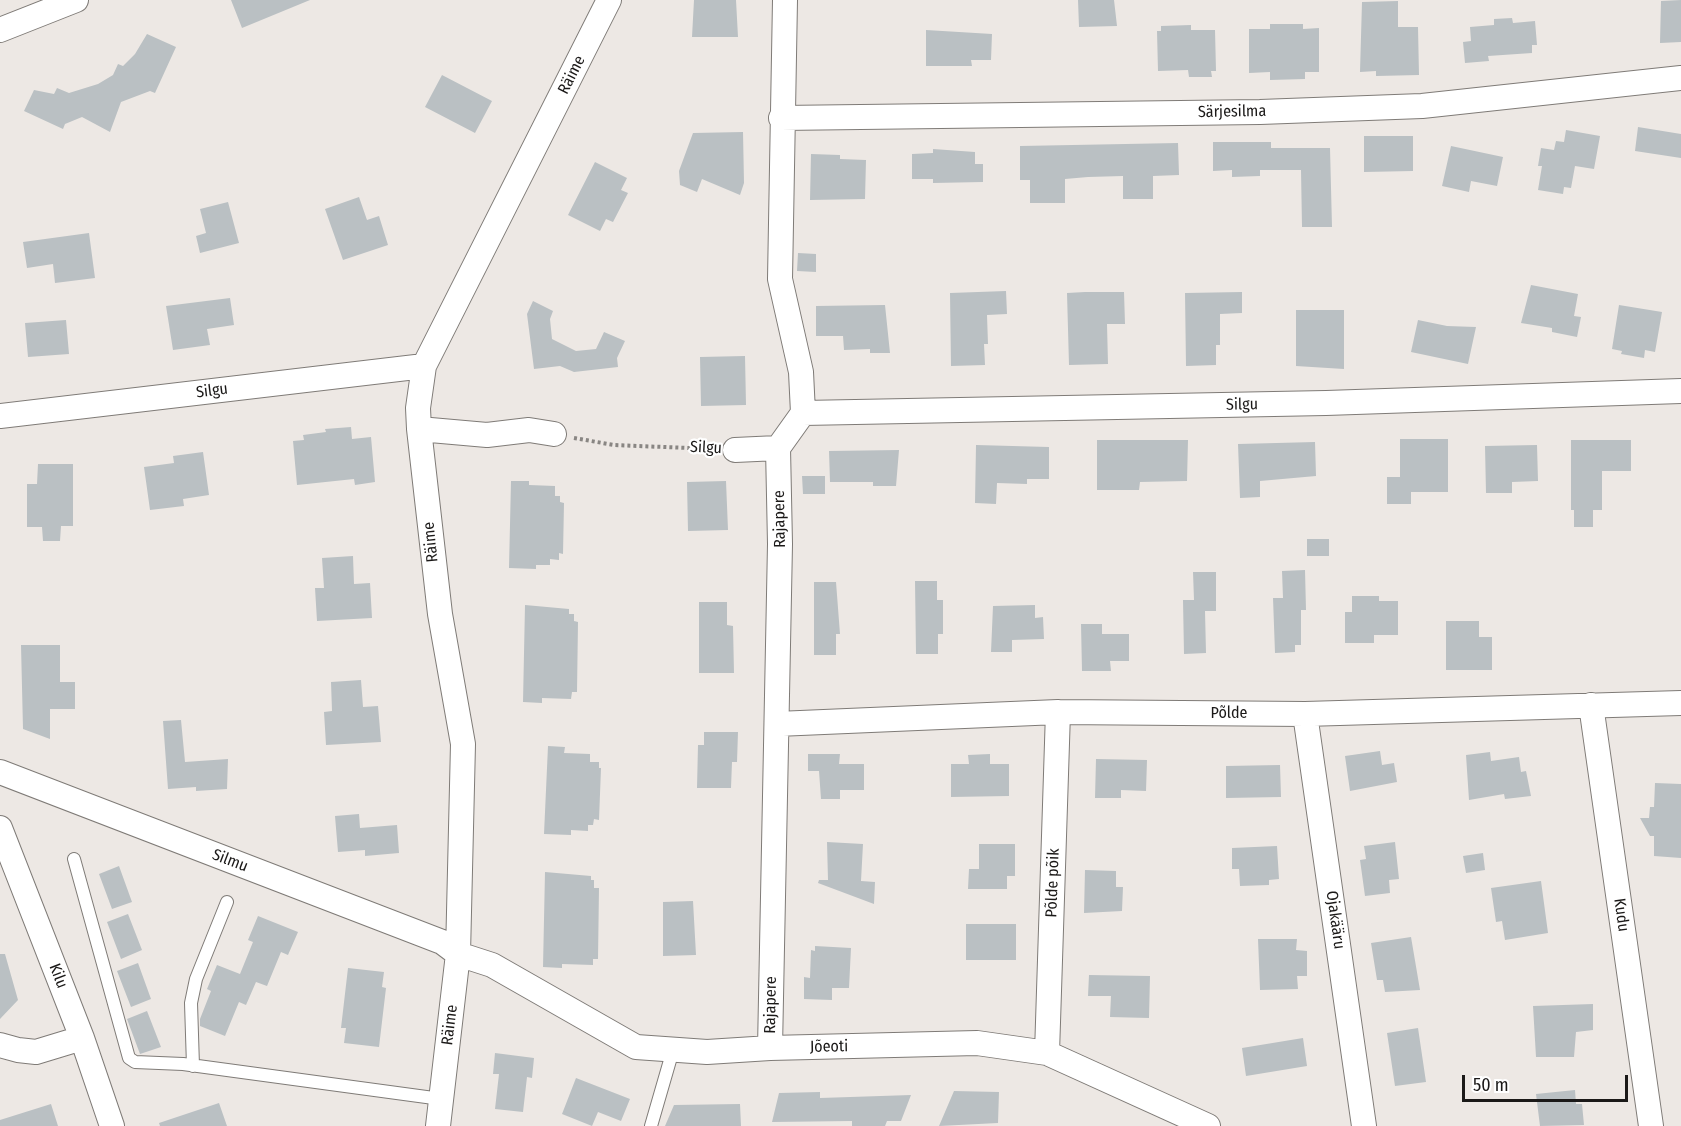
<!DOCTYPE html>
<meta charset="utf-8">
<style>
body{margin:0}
#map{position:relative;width:1681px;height:1126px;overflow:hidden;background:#ede8e4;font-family:"Fira Sans Condensed",sans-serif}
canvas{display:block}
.scale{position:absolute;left:1462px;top:1075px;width:166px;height:27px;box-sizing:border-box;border:3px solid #1b1918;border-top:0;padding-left:8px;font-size:18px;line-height:21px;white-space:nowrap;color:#1b1918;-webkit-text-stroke:4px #fff;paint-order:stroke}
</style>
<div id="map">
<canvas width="1681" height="1126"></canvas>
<div class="scale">50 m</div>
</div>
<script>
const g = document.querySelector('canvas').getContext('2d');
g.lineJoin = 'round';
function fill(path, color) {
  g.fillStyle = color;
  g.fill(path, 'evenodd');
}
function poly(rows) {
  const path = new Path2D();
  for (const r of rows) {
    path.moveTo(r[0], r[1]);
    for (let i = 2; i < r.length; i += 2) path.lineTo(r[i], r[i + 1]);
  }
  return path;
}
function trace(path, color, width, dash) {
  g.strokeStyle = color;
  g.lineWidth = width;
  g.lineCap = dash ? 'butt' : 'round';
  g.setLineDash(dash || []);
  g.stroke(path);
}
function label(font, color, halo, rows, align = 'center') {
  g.font = font + ' "Fira Sans Condensed",sans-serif';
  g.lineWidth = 4.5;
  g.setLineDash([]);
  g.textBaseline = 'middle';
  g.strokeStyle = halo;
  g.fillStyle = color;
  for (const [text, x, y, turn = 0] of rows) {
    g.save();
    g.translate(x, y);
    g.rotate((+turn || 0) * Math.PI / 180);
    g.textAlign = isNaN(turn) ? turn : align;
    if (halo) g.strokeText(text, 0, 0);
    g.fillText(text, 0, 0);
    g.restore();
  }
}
const building = poly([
 [231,0,310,0,242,28],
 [694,0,736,0,738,37,692,37],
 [1078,0,1114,0,1117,26,1079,27],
 [1681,0,1681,42,1660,43,1661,1],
 [1398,1,1398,27,1418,27,1419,75,1376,76,1376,71,1360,72,1362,2],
 [1512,18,1513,23,1535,21,1537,45,1532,45,1532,53,1488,56,1489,61,1465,63,1463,42,1471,41,1470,27,1494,25,1494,19],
 [1270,24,1303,24,1303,29,1319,28,1319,72,1305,72,1305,79,1270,80,1270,72,1249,73,1249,29,1270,29],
 [1191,25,1191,30,1215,30,1216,71,1211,71,1212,77,1189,77,1188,70,1158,71,1157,31,1161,31,1161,26],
 [926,30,992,34,991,60,971,60,972,66,926,66],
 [147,34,176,47,155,93,150,91,121,102,110,132,82,117,65,124,63,129,24,111,34,90,54,94,57,88,69,93,98,84,113,75,118,64,123,66,135,54],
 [442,75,492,101,475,133,425,107],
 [1638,127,1681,134,1681,158,1635,151],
 [1566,130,1600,136,1594,169,1575,166,1571,188,1564,187,1563,194,1538,190,1542,166,1538,166,1541,148,1554,150,1556,141,1564,142],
 [743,132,744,183,740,195,702,179,697,192,680,185,679,171,693,133],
 [1364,136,1413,136,1413,171,1364,172],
 [1213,142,1271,142,1271,148,1330,148,1332,227,1302,227,1301,170,1260,170,1260,176,1232,177,1232,170,1213,171],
 [1178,143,1179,175,1153,176,1153,199,1123,199,1123,176,1088,177,1065,179,1065,203,1030,203,1030,180,1020,180,1020,146],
 [1451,146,1503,157,1497,186,1471,181,1469,192,1442,186],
 [933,149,975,152,975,164,983,164,983,182,933,183,933,179,912,179,912,154,933,153],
 [811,154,840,155,840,159,866,160,865,199,810,200],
 [595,162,627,178,621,190,628,193,613,222,606,219,600,231,568,215],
 [359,197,367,220,379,216,388,245,343,260,325,209],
 [228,202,239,243,200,253,196,236,206,233,200,209],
 [89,233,95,278,55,283,53,264,27,268,23,242],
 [798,253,816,254,816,272,797,271],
 [1531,285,1578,294,1574,316,1581,317,1577,337,1552,332,1552,328,1521,323],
 [1006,291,1007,314,987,315,988,344,984,344,985,365,951,366,950,293],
 [1085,292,1124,292,1125,324,1107,324,1108,364,1069,365,1067,293],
 [1242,292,1242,313,1220,314,1220,345,1216,345,1216,365,1186,366,1185,293],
 [230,298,234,325,207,329,210,345,173,350,166,306],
 [533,301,553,311,550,319,552,339,576,351,596,349,604,332,625,341,617,358,618,367,574,372,560,366,534,369,527,314],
 [885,305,890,353,870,353,870,349,844,350,843,336,816,336,816,306],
 [1619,305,1662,312,1655,352,1645,350,1644,358,1621,354,1622,351,1612,349],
 [1296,310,1344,310,1344,369,1296,366],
 [66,320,69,354,28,357,25,323],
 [1418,320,1447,326,1476,327,1468,364,1411,352],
 [745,356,746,405,701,406,700,357],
 [351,427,352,439,371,437,375,482,355,485,354,479,297,485,293,441,304,440,303,435,326,432,325,429],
 [1400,439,1448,439,1448,492,1411,492,1411,504,1387,504,1387,477,1400,477],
 [1097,440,1188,440,1187,481,1140,482,1139,490,1097,490],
 [1571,440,1631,440,1631,471,1602,471,1602,510,1593,510,1593,527,1574,527,1574,510,1571,510],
 [1315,442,1316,476,1260,481,1260,497,1240,498,1238,444],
 [976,445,1049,447,1049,479,1027,479,1027,484,997,483,996,504,975,503],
 [1537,445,1538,481,1512,482,1512,493,1486,493,1485,446],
 [899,450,896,486,873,486,873,482,830,482,829,451],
 [203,452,209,495,183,499,184,506,150,510,144,467,174,463,173,456],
 [38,464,73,464,73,526,61,526,60,541,43,541,42,527,27,527,27,484,37,484],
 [802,476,825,476,825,494,803,494],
 [511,481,529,481,529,485,555,486,555,496,560,496,560,502,564,503,563,554,559,553,559,560,550,559,550,565,536,565,536,569,509,568],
 [726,481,728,530,688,531,687,482],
 [1307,539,1329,539,1329,556,1307,556],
 [353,556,354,584,370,583,372,618,317,621,315,588,324,588,322,558],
 [1305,570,1306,610,1301,610,1301,645,1295,645,1295,652,1275,653,1273,598,1283,598,1282,571],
 [1193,572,1216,572,1216,611,1205,611,1206,653,1184,654,1183,600,1194,600],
 [915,581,937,581,937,600,943,600,943,634,938,634,938,654,916,654],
 [814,582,836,582,840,634,836,634,836,655,814,655],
 [1352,596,1379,596,1379,601,1398,601,1398,635,1374,635,1374,643,1345,643,1345,612,1352,612],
 [699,602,727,602,727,625,733,626,734,673,699,673],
 [525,605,569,609,569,614,574,614,574,621,578,622,577,692,572,692,571,699,542,698,542,703,523,702],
 [1035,605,1035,618,1043,617,1044,639,1012,640,1012,652,991,652,993,606],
 [1446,621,1479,621,1479,637,1492,637,1492,670,1446,670],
 [1081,624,1102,624,1102,634,1129,634,1129,661,1110,661,1111,671,1082,671],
 [21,645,60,645,60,682,75,682,75,709,50,709,50,739,23,729],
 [361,680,363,707,378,706,381,742,326,745,324,712,332,711,331,682],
 [181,720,185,762,228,759,227,789,196,791,196,787,168,789,163,721],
 [704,732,738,732,737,762,732,762,731,788,697,788,698,745,704,745],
 [548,746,565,747,564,753,590,754,590,762,599,762,599,768,601,768,599,820,594,819,593,825,588,825,588,831,571,830,571,835,544,834],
 [1380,751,1382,765,1394,763,1397,782,1350,791,1345,756],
 [1490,752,1491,761,1519,757,1521,772,1526,771,1531,796,1505,799,1504,794,1469,800,1466,755],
 [808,754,840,754,839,764,864,764,864,790,840,790,840,799,821,799,819,771,808,771],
 [990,754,990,764,1009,764,1009,796,951,797,951,764,969,764,968,755],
 [1096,759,1147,760,1146,791,1121,790,1121,798,1095,798],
 [1280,765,1281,797,1226,798,1226,766],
 [1655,783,1681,784,1681,858,1654,856,1654,836,1650,836,1640,818,1649,818,1650,807,1654,807],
 [359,814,360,828,397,825,399,853,365,856,365,850,338,852,335,816],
 [827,842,863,844,861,881,875,882,874,904,818,883,819,880,828,880],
 [1395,842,1399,879,1389,880,1390,893,1365,896,1360,860,1366,859,1364,846],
 [979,844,1015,844,1015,876,1007,876,1007,889,968,889,969,869,979,869],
 [1277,846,1279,879,1269,880,1269,885,1240,886,1239,869,1232,869,1232,848],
 [1483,853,1485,870,1466,873,1463,856],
 [119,866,132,902,112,909,99,874],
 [1085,870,1116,871,1116,887,1123,887,1122,911,1084,913],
 [545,872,591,876,591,880,594,880,594,888,599,888,598,959,593,959,593,965,562,964,562,968,543,967],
 [1541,881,1548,933,1505,940,1502,921,1496,922,1491,888],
 [693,901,696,955,663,956,663,902],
 [128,914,142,950,121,959,107,922],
 [258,916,298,932,288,955,281,952,267,986,256,982,246,1005,239,1002,225,1036,200,1026,200,1019,211,991,207,989,217,965,240,974,253,942,248,940],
 [966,924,1016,924,1016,960,966,960],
 [1411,937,1420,990,1385,992,1383,980,1377,980,1371,943],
 [1258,939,1297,939,1296,950,1307,951,1307,976,1297,976,1298,989,1260,990],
 [815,946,851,948,849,988,832,988,832,1000,804,999,804,977,810,978,811,950,815,951],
 [0,954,5,954,18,1000,0,1019],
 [138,963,151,999,131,1007,117,971],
 [348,968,384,972,382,987,386,988,379,1047,344,1043,346,1028,341,1028],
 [1089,975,1150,976,1149,1018,1110,1017,1111,996,1088,996],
 [1593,1004,1593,1030,1576,1032,1574,1057,1536,1057,1533,1006],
 [147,1011,161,1047,140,1054,127,1019],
 [1418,1028,1426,1082,1395,1086,1387,1033],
 [1303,1038,1307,1066,1246,1076,1242,1048],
 [495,1053,534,1058,532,1078,527,1077,523,1112,495,1109,499,1074,493,1074],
 [576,1078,630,1099,621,1121,598,1112,592,1126,562,1114],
 [1575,1090,1576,1104,1582,1104,1584,1125,1540,1126,1536,1094],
 [954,1091,999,1092,998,1123,939,1126],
 [820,1092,820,1098,911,1095,901,1121,887,1121,885,1126,852,1126,852,1121,772,1122,779,1093],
 [219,1103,227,1126,160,1126,159,1123],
 [51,1104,58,1126,0,1126,0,1120],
 [740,1104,741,1126,665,1126,674,1105]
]);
const path = poly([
 [574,438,614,445,713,449]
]);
const service = poly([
 [74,859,129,1058,135,1062,183,1064,441,1099],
 [193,1066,191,1003,196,979,227,902],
 [651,1126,673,1050]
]);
const minor = poly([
 [0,30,76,0],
 [781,118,1260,112,1422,106,1681,78],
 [803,413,1326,403,1681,391],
 [0,416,424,366],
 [419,429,487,435,529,430,554,434],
 [735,450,778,448],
 [1591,705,1651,1126],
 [1305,714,1364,1126],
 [777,724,1058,712,1305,714,1681,703],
 [0,772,442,942,458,954,492,965,636,1047,707,1052,770,1048,977,1043,1047,1053,1208,1126],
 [0,828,82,1038,112,1126],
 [0,1045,18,1050,36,1052,82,1038],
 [770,1048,780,544,778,448,803,413,801,372,780,279,785,0],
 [1047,1053,1058,712],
 [438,1126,458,954,463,744,440,614,419,429,418,408,424,366,609,0]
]);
const streetNames = [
 ["Räime",572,75,-63],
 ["Särjesilma",1232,112,-1],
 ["Silgu",212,391,-7],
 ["Silgu",1242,405,-1],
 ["Silgu",706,448,3],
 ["Rajapere",780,519,-91],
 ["Räime",431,542,-96],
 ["Põlde",1229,714],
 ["Silmu",230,861,21],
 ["Põlde põik",1053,883,-88],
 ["Kudu",1621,915,82],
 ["Ojakääru",1335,920,82],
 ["Kilu",58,976,69],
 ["Rajapere",771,1005,-89],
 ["Räime",450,1025,-83],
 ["Jõeoti",829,1047,-1]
];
fill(building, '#bac0c3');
trace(service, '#7f7b77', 14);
trace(minor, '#7f7b77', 26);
trace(path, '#898683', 4, [3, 3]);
trace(service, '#fff', 12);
trace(minor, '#fff', 24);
label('16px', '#1b1918', '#fff', streetNames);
</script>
